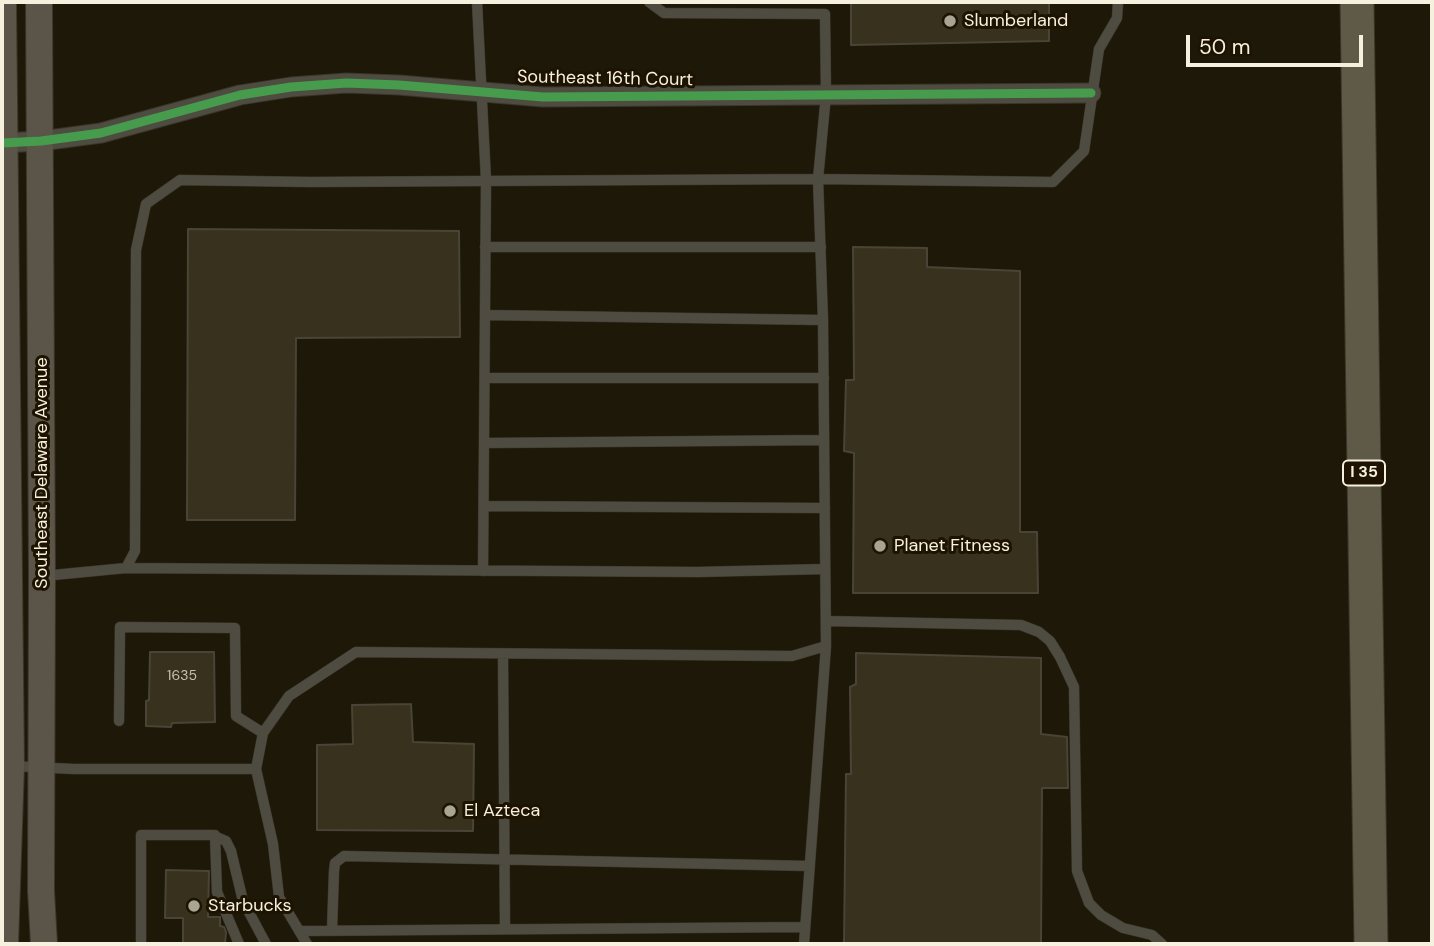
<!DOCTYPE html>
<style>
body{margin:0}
#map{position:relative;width:1434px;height:946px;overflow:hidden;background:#1e1809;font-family:"DM Sans",sans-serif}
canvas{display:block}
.frame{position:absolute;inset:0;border:4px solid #f6f0df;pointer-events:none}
.scale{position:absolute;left:1186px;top:35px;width:177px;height:32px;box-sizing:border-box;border:4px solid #f6f0df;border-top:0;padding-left:9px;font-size:21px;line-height:24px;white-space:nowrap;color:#f6f0df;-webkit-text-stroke:5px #1d1300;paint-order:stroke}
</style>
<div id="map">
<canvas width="1434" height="946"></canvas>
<div class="frame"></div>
<div class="scale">50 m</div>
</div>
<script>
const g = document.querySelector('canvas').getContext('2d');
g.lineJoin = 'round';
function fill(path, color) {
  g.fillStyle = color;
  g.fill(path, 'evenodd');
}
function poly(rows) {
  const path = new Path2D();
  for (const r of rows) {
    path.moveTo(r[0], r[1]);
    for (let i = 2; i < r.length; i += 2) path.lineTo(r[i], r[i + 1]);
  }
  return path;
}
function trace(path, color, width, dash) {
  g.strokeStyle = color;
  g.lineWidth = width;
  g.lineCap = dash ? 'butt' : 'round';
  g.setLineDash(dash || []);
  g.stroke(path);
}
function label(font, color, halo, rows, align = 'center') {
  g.font = font + ' "DM Sans",sans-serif';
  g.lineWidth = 6;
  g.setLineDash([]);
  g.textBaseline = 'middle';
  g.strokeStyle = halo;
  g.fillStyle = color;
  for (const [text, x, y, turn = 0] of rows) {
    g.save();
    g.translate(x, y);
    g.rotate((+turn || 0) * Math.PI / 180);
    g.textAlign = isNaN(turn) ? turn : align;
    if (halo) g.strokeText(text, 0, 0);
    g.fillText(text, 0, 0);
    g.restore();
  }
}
const building = poly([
 [851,2,1049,2,1049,41,851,45,851,2],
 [188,229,459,231,460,337,296,338,295,520,187,520,188,229],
 [853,247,927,248,927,267,1020,271,1020,532,1037,532,1038,593,853,593,854,453,844,451,846,380,854,380,853,247],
 [150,652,214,652,215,722,172,723,171,727,146,726,146,701,149,700,150,652],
 [856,653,1041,658,1041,734,1067,737,1068,788,1042,788,1041,944,844,944,846,774,851,774,850,687,856,684,856,653],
 [411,704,413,742,474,744,473,831,317,830,317,745,353,744,352,705,411,704],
 [166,870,209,871,208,917,220,917,220,926,224,927,226,932,225,944,183,944,183,918,165,918,166,870]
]);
const service = poly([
 [477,2,486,180,483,571],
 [485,247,821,247],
 [485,315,823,320],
 [485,378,824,378],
 [484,443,824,440],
 [484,506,825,508],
 [126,568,697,572,825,569],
 [43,576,126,568,135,551,136,250,146,204,180,180,310,182,818,179,826,95,825,14,664,13,649,2],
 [826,621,1021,625,1039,632,1050,641,1060,657,1074,687,1077,871,1089,903,1101,915,1123,928,1152,935,1162,944],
 [503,654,505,929],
 [119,721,120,627,235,628,236,716,263,733],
 [11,766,74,769,256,769,273,844,279,897,307,944],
 [256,769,263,733,289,696,356,652,792,656,826,646,823,320,818,179,1053,182,1084,151,1099,49,1117,18,1118,2],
 [215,835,217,892,239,944],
 [332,930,334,871,335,863,344,856,810,866],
 [299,931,805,927],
 [141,944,141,835,212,835,226,841,231,851,243,901,266,944],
 [804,944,826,646]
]);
const minor = poly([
 [2,143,41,141,101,133,240,95,291,87,346,83,399,85,543,97,1091,93]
]);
const secondary = poly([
 [3,2,11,766,5,944],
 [39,2,42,576,41,891,44,944]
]);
const motorway = poly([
 [1357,2,1371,944]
]);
const cycleway = poly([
 [2,143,41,141,101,133,240,95,291,87,346,83,399,85,543,97,1091,93]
]);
const markers = [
 [950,21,7,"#aaa494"],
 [880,546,7,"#aaa494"],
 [450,811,7,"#aaa494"],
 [194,906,7,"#aaa494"]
];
const numberNames = [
 ["1635",182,676]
];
const shields = [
 [1364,473,42]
];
const shieldNames = [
 ["I 35",1364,473]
];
const poiNames = [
 ["Slumberland",964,21],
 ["Planet Fitness",894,546],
 ["El Azteca",464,811],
 ["Starbucks",208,906]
];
const streetNames = [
 ["Southeast 16th Court",605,79,1],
 ["Southeast Delaware Avenue",42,473,-90]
];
fill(building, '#38311d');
trace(building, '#494437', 2);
trace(service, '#3b3529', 11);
trace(minor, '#3b3529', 21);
trace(secondary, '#3b3529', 28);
trace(motorway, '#3b3529', 35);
trace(service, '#4e4b40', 10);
trace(minor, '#4e4b40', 19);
trace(secondary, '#5a5548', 26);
trace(motorway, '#5f5948', 33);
trace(cycleway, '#469c4c', 9);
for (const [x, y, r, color] of markers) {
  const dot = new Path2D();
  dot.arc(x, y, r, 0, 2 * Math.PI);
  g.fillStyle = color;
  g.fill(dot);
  trace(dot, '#1d1300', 2.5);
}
label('14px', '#c6c0ae', null, numberNames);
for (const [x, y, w] of shields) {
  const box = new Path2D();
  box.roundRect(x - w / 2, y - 12.5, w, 25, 5);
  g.fillStyle = '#1d1300';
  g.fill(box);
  trace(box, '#f6f0df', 2);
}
label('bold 16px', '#f6f0df', null, shieldNames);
label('18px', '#f6f0df', '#1d1300', poiNames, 'left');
label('18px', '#f6f0df', '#1d1300', streetNames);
</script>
